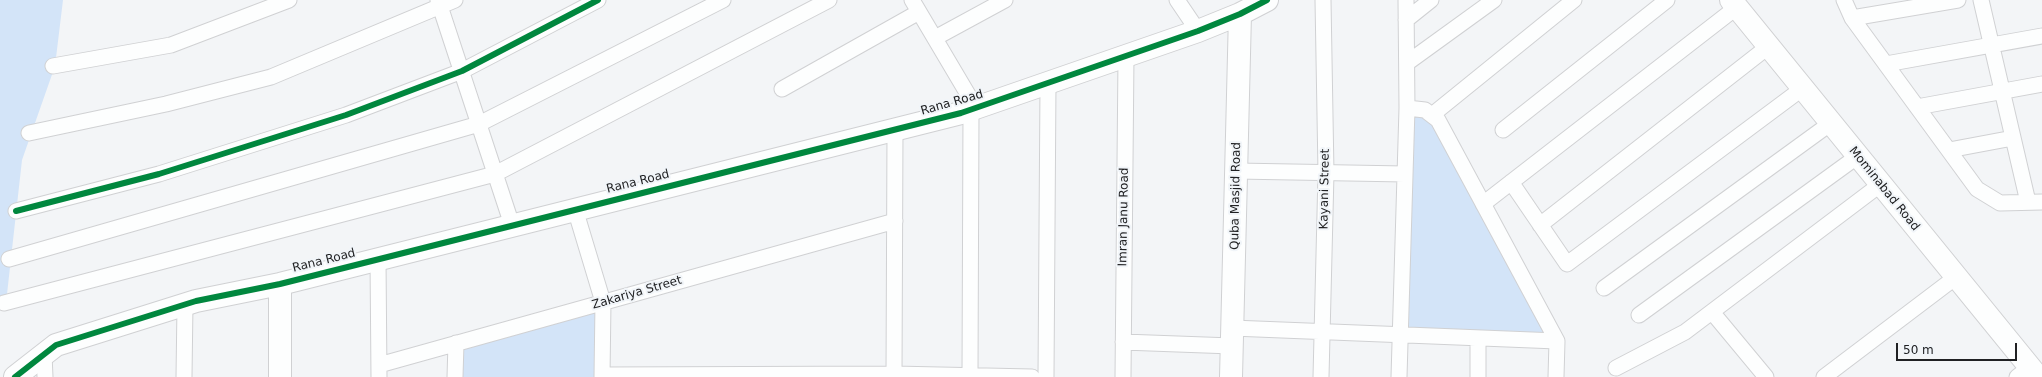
<!DOCTYPE html>
<style>
body{margin:0}
#map{position:relative;width:2042px;height:377px;overflow:hidden;background:#f3f5f7;font-family:"DejaVu Sans",sans-serif}
canvas{display:block}
.scale{position:absolute;left:1896px;top:343px;width:121px;height:18px;box-sizing:border-box;border:2px solid #202123;border-top:0;padding-left:5px;font-size:12px;line-height:14px;white-space:nowrap;color:#202123;-webkit-text-stroke:3px #f1f5f9;paint-order:stroke}
</style>
<div id="map">
<canvas width="2042" height="377"></canvas>
<div class="scale">50 m</div>
</div>
<script>
const g = document.querySelector('canvas').getContext('2d');
g.lineJoin = 'round';
function fill(path, color) {
  g.fillStyle = color;
  g.fill(path, 'evenodd');
}
function poly(rows) {
  const path = new Path2D();
  for (const r of rows) {
    path.moveTo(r[0], r[1]);
    for (let i = 2; i < r.length; i += 2) path.lineTo(r[i], r[i + 1]);
  }
  return path;
}
function trace(path, color, width, dash) {
  g.strokeStyle = color;
  g.lineWidth = width;
  g.lineCap = dash ? 'butt' : 'round';
  g.setLineDash(dash || []);
  g.stroke(path);
}
function label(font, color, halo, rows, align = 'center') {
  g.font = font + ' "DejaVu Sans",sans-serif';
  g.lineWidth = 4;
  g.setLineDash([]);
  g.textBaseline = 'middle';
  g.strokeStyle = halo;
  g.fillStyle = color;
  for (const [text, x, y, turn = 0] of rows) {
    g.save();
    g.translate(x, y);
    g.rotate((+turn || 0) * Math.PI / 180);
    g.textAlign = isNaN(turn) ? turn : align;
    if (halo) g.strokeText(text, 0, 0);
    g.fillText(text, 0, 0);
    g.restore();
  }
}
const green = poly([
 [0,0,63,0,55,66,22,160,6,303,0,310],
 [1407,108,1425,110,1557,341,1402,335],
 [596,305,597,377,455,377,456,343]
]);
const street = poly([
 [438,0,512,225],
 [912,0,976,108],
 [1177,0,1198,31],
 [1844,0,1852,18,1977,189,2000,203,2042,202],
 [1981,0,2028,202],
 [1852,18,1958,0],
 [1406,20,1431,0],
 [935,38,1005,0],
 [1407,63,1494,0],
 [1886,64,2042,36],
 [53,66,171,45,289,0],
 [782,89,919,12],
 [1917,107,2042,84],
 [1407,108,1425,110,1438,120,1557,341,1556,377],
 [1432,115,1574,0],
 [1503,130,1667,0],
 [29,133,166,104,271,77,455,0],
 [1949,150,2013,138],
 [1236,171,1405,174],
 [1511,182,1567,264,1803,88],
 [1483,204,1737,7],
 [575,209,603,302,602,377],
 [16,211,159,174,346,115,462,71,598,0],
 [1540,225,1769,46],
 [9,259,479,124,723,0],
 [378,259,379,377],
 [1604,288,1831,123],
 [4,303,495,174,829,0],
 [1712,312,1766,377],
 [1639,315,1858,156],
 [1232,328,1557,341],
 [1478,338,1478,377],
 [1123,342,1232,346],
 [44,354,45,377],
 [379,365,895,221],
 [1616,368,1685,332,1881,184],
 [602,375,894,374,1032,377],
 [970,376,971,110],
 [184,377,185,304],
 [455,377,456,343],
 [894,377,895,130],
 [1046,377,1048,83],
 [1123,377,1126,56],
 [1321,377,1326,173,1323,0],
 [1399,377,1407,108,1406,0],
 [1824,377,1956,277],
 [2017,377,2030,367]
]);
const secondary = poly([
 [1731,0,2038,377],
 [15,377,56,345,196,301,280,284,961,113,1198,31,1240,14,1267,0],
 [280,377,280,284],
 [1231,377,1240,14]
]);
const cycleway = poly([
 [16,211,159,174,346,115,462,71,598,0],
 [15,377,56,345,196,301,280,284,961,113,1198,31,1240,14,1267,0]
]);
const streetNames = [
 ["Rana Road",952,103,-16],
 ["Rana Road",638,182,-14],
 ["Kayani Street",1325,189,-89],
 ["Mominabad Road",1884,189,51],
 ["Quba Masjid Road",1236,196,-89],
 ["Imran Janu Road",1124,217,-89],
 ["Rana Road",324,261,-14],
 ["Zakariya Street",637,293,-16]
];
fill(green, '#d3e4f8');
trace(street, '#d0d1d3', 17);
trace(secondary, '#d0d1d3', 24);
trace(street, '#fdfefe', 15);
trace(secondary, '#fdfefe', 22);
trace(cycleway, '#00873e', 6);
label('12px', '#202123', '#f1f5f9', streetNames);
</script>
